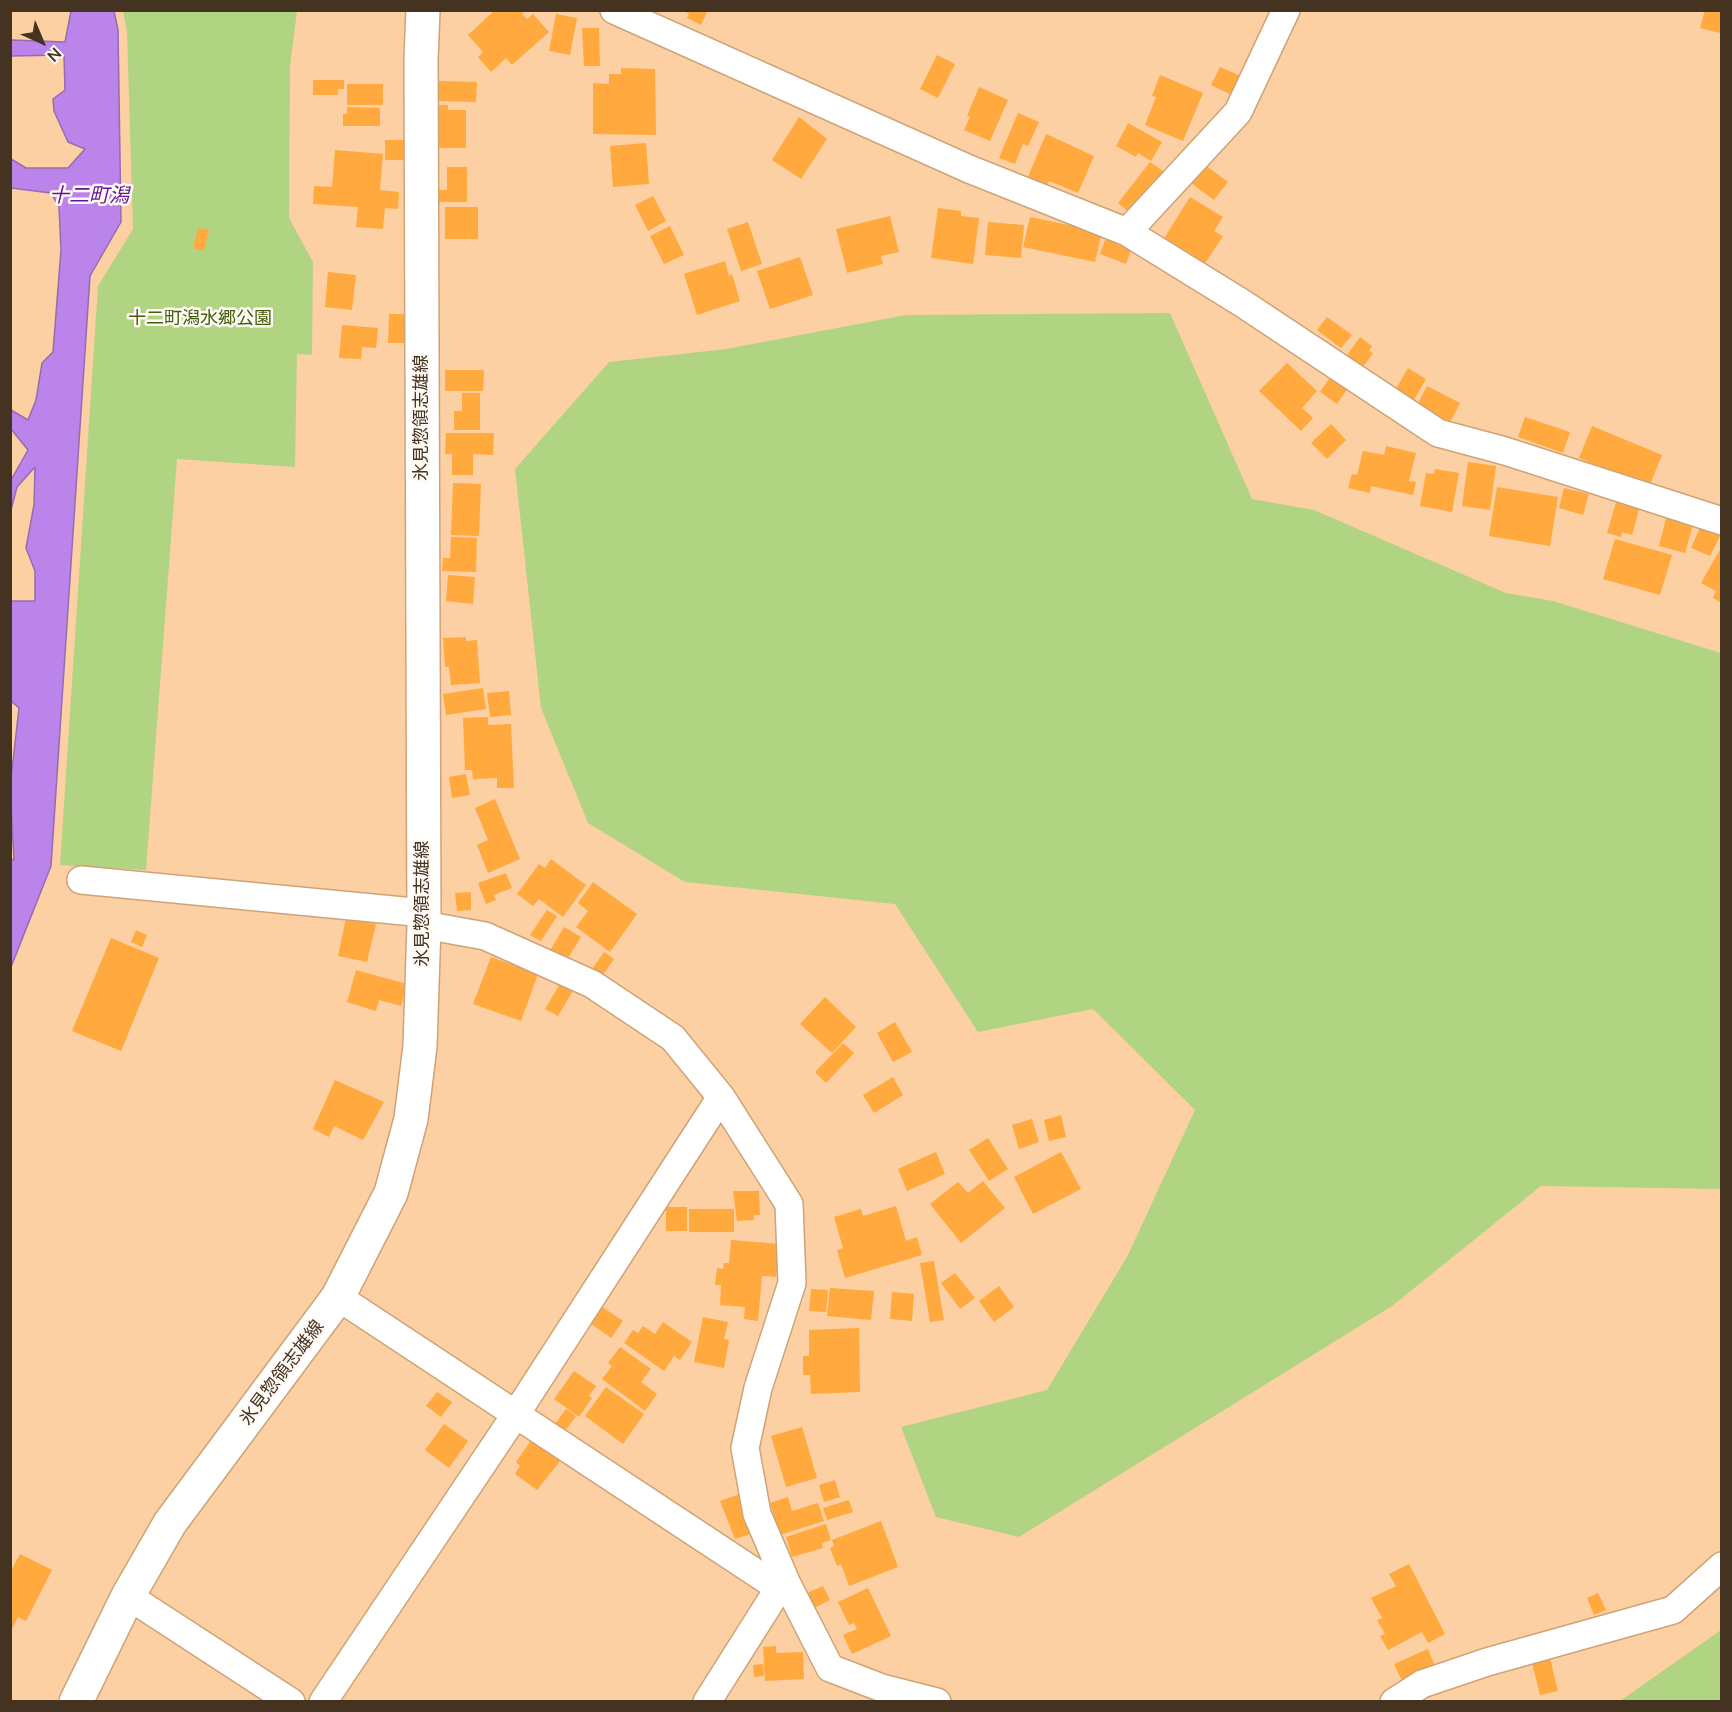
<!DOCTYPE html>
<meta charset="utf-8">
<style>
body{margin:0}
#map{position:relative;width:1732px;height:1712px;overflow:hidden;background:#fcd0a2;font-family:Mulish,sans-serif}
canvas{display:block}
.frame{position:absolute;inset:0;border:12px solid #443320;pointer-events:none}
.north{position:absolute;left:12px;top:12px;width:60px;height:60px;-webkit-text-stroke:4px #fef9f4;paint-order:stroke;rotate:136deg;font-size:16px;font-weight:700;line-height:24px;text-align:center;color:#443320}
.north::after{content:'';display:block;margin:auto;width:21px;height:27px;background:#443320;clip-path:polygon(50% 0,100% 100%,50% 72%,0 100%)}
</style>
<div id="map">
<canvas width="1732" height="1712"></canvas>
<div class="frame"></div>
<div class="north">N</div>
</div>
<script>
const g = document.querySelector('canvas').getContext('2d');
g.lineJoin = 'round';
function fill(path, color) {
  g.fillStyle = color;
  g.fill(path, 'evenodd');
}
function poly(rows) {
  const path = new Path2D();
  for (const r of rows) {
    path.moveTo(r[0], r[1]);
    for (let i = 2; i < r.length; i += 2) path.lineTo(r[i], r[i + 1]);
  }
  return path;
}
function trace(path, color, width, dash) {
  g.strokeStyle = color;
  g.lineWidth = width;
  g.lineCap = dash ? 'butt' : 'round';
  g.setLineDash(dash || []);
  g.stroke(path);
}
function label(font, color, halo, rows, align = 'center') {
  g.font = font + ' Mulish,"Noto Sans JP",sans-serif';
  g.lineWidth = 5;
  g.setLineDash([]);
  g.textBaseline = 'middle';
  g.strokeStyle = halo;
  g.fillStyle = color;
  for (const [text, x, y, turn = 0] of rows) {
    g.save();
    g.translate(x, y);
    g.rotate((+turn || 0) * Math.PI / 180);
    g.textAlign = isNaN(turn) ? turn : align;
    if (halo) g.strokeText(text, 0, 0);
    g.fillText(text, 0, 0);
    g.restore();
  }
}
const green = poly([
 [123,11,297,11,290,66,289,218,313,262,312,355,297,354,295,467,177,459,146,870,60,865,98,286,133,229,127,32],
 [1170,313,1252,499,1314,510,1506,593,1553,601,1721,653,1721,1189,1541,1186,1392,1306,1019,1537,936,1517,901,1427,1047,1390,1127,1257,1195,1110,1093,1009,978,1032,895,904,685,882,588,823,541,708,515,469,609,362,726,349,906,315],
 [1721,1630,1721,1701,1620,1701]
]);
const water = poly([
 [71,11,114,11,118,30,121,222,90,276,51,866,11,967,11,859,14,860,10,787,19,708,11,701,11,601,35,601,35,571,26,548,34,505,35,467,17,487,11,510,11,480,28,450,11,429,11,410,28,420,36,400,42,363,53,352,61,250,59,207,51,193,11,188,11,159,26,168,68,168,85,149,68,142,54,111,53,99,65,90,64,55,11,56,11,40,65,42,71,11]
]);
const building = poly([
 [495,10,526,10,522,14,527,19,533,14,549,32,512,65,506,58,491,72,478,57,483,52,468,35],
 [683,10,708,10,701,25,687,18,689,14],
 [1705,10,1722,10,1720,33,1700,28],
 [556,14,577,18,570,55,549,51],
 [582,28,599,28,600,66,584,66],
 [937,55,955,64,938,98,920,89],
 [1220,67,1243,77,1234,96,1211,85],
 [621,68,655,69,656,135,593,134,593,83,609,84,609,74,621,74],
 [1160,75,1203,93,1183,141,1145,125,1156,97,1152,96],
 [313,80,344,80,344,89,338,89,338,95,313,95],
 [439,81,477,82,476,102,438,101],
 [347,84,383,84,383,105,347,105],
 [979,87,1008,100,990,141,964,130,970,117,967,116],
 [439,105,448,105,448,110,466,110,466,148,439,148],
 [347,107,380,108,380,126,343,126,343,114,347,114],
 [1018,113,1039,122,1028,146,1023,144,1015,164,999,158],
 [799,117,827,139,801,179,772,160],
 [1128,123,1162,142,1151,161,1138,153,1136,157,1116,146],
 [1046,134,1094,156,1078,193,1049,181,1046,187,1027,179],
 [385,140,405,140,405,160,385,160],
 [646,143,649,184,613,187,610,146],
 [335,150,383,154,380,190,399,192,398,209,385,208,383,229,356,227,358,207,313,204,314,186,332,187],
 [1150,162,1163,171,1130,213,1118,203],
 [1201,162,1228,182,1214,200,1187,180],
 [447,167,467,167,467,202,438,202,438,190,447,190],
 [653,196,666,221,648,231,635,205],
 [1190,197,1223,217,1214,231,1223,236,1204,265,1163,240],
 [445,207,478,207,478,239,445,239],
 [938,208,961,211,961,216,979,218,973,264,931,258],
 [890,216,899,252,881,256,883,264,847,273,836,229],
 [1030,217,1102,232,1095,262,1023,247],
 [748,222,762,264,741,271,727,229],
 [988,222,1024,225,1021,258,985,255],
 [670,226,684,255,664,264,650,236],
 [198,228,209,230,204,251,193,248],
 [1108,232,1134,242,1126,264,1100,254],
 [800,257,813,295,770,309,757,271],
 [725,261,729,276,732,274,740,301,697,315,684,274],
 [328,272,356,275,352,310,325,307],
 [389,314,408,314,408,343,388,343],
 [1327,317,1352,335,1341,348,1317,330],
 [342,325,378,328,376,348,362,347,361,359,339,358],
 [1360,337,1372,346,1369,351,1373,353,1361,370,1345,358],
 [1287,363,1317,391,1302,408,1313,418,1301,431,1259,391],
 [1408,368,1426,379,1411,405,1393,394],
 [445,370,484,370,483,391,445,391],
 [1331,376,1348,388,1337,404,1320,392],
 [1427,386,1460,403,1450,422,1417,405],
 [462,393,480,393,480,430,454,430,454,411,462,411],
 [1525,417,1570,432,1563,453,1518,437],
 [1331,424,1346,440,1327,459,1311,443],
 [1592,426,1662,455,1649,487,1579,458],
 [446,433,494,433,493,455,473,454,473,475,452,475,452,454,445,454],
 [1386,446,1416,453,1409,481,1416,482,1413,495,1371,486,1370,493,1348,488,1352,474,1357,475,1363,451,1384,455],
 [1468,462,1496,466,1490,510,1462,506],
 [1435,469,1459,473,1452,512,1420,506,1426,473,1434,474],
 [453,483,481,484,479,536,451,535],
 [1497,487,1558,497,1550,546,1489,536],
 [1564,488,1589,494,1583,515,1559,508],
 [1617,499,1640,506,1632,535,1622,532,1621,537,1607,533],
 [1666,518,1693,525,1685,553,1659,546],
 [1702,523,1722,532,1710,556,1691,548],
 [451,537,477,538,476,572,442,571,443,558,450,558],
 [1615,539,1672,555,1660,595,1603,579],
 [1722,546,1722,603,1713,598,1716,591,1701,583],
 [448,575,475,577,473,604,446,601],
 [466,637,466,641,477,640,480,683,451,685,449,667,445,667,443,638],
 [483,688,486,709,446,715,443,694],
 [509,691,511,715,490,717,487,693],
 [488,717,488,725,511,724,514,788,497,788,497,778,473,779,472,770,465,770,463,718],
 [466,774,470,795,452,798,449,777],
 [495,799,520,859,488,873,477,845,488,840,475,808],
 [551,859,586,885,563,917,539,899,533,906,517,894,539,864,545,868],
 [506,873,512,888,494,895,496,900,486,904,478,883],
 [593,882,637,914,610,952,576,927,588,911,578,903],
 [471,892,471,910,457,911,455,893],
 [547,910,557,916,541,941,530,935],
 [346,918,376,924,367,962,338,956],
 [564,927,581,937,565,963,548,954],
 [136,930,147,935,142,947,131,942],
 [111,938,159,958,121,1051,72,1031],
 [604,952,614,959,602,976,592,969],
 [491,957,538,974,521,1021,473,1004],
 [356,970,407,984,401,1006,379,1000,376,1011,347,1002],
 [561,982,574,989,558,1016,545,1009],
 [825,997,856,1027,832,1053,800,1024],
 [895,1022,912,1052,893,1062,877,1033],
 [843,1043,854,1053,826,1083,815,1072],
 [893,1077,903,1095,874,1113,863,1095],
 [335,1080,384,1102,363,1140,334,1126,329,1137,313,1129],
 [1061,1115,1066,1137,1049,1141,1044,1120],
 [1032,1119,1039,1142,1019,1149,1012,1125],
 [988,1138,1008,1169,989,1181,969,1150],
 [936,1152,945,1174,907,1191,898,1169],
 [1061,1152,1081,1189,1033,1214,1014,1177],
 [983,1181,1005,1208,961,1243,930,1204,958,1182,968,1193],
 [733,1191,759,1191,760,1215,754,1215,754,1220,737,1221],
 [896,1206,906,1241,917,1237,922,1255,845,1278,837,1250,843,1248,834,1217,861,1209,863,1216],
 [666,1207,687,1207,687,1231,666,1231],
 [689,1209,734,1209,734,1232,689,1232],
 [731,1240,779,1244,776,1277,762,1276,758,1321,744,1319,745,1307,720,1305,721,1285,715,1285,717,1268,723,1269,724,1263,729,1263],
 [934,1261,944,1320,930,1322,920,1263],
 [955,1273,975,1298,960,1309,941,1283],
 [999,1286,1014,1307,994,1322,979,1301],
 [830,1288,874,1291,871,1320,827,1316],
 [811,1289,828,1290,826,1312,809,1311],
 [892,1292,914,1294,912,1321,890,1319],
 [601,1306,623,1321,611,1338,590,1323],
 [703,1317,728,1322,724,1339,729,1340,724,1368,694,1362],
 [663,1322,692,1342,680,1360,674,1356,664,1371,624,1343,633,1330,638,1333,643,1326,655,1334],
 [859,1328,860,1392,811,1394,810,1375,803,1375,803,1356,809,1356,809,1330],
 [620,1347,651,1369,641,1382,657,1394,645,1411,602,1379,612,1366,608,1363],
 [574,1371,596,1386,589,1396,592,1398,579,1417,554,1399],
 [606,1387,644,1414,623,1444,585,1416],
 [437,1392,452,1402,441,1417,426,1406],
 [566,1409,576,1416,565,1431,555,1424],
 [444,1424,468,1441,449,1468,425,1450],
 [802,1427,817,1478,786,1487,771,1436],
 [532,1439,561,1460,537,1490,515,1474,520,1466,516,1462],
 [835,1480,840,1497,824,1502,819,1485],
 [743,1493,756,1532,735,1539,720,1501],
 [788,1497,792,1511,818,1503,824,1521,780,1535,770,1503],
 [849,1500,853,1512,827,1520,823,1508],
 [881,1521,898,1567,849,1586,841,1564,837,1566,830,1548,834,1546,832,1540],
 [826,1524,831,1540,822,1543,823,1548,792,1557,786,1537],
 [20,1554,52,1570,26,1621,18,1617,10,1633,10,1573],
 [1409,1564,1445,1634,1428,1643,1422,1632,1388,1650,1380,1636,1385,1634,1377,1620,1382,1618,1371,1598,1396,1586,1389,1574],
 [823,1586,830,1600,812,1609,805,1594],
 [868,1588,891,1636,852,1654,843,1635,857,1629,854,1623,849,1625,838,1602],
 [1598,1593,1606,1610,1594,1615,1587,1598],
 [776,1646,776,1653,803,1652,804,1679,765,1681,763,1647],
 [1428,1649,1436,1669,1403,1683,1394,1664],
 [1550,1658,1558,1691,1540,1695,1532,1663],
 [763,1664,764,1676,754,1677,753,1665]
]);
const street = poly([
 [614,10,969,169,1127,232,1242,303,1438,433,1505,451,1722,521],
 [1127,232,1238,112,1286,10],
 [81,880,424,913],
 [424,925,485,936,592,984,673,1038,721,1097,789,1204,792,1283,758,1388,745,1448,757,1514,787,1584,830,1668,882,1688,937,1702],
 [338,1297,779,1588],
 [128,1596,291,1702],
 [323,1702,516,1414,721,1097],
 [707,1702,779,1588,787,1584],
 [1394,1702,1422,1684,1487,1662,1673,1610,1722,1566]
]);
const primary = poly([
 [76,1702,128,1596,170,1523,338,1297,391,1193,411,1119,420,1046,424,925,421,60,423,10]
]);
const parkNames = [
 ["十二町潟水郷公園",200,319]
];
const streetNames = [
 ["氷見惣領志雄線",422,418,-90],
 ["氷見惣領志雄線",423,904,-90],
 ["氷見惣領志雄線",282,1373,-53]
];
const waterNames = [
 ["十二町潟",89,196]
];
fill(green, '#b1d483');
fill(water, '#bb84ea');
trace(water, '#976cad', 1.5);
fill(building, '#ffa93e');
trace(street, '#cea377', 30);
trace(primary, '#cea377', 36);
trace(street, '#fff', 27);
trace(primary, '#fff', 33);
label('18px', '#435f0b', '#fef9f4', parkNames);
label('18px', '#443320', '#fef9f4', streetNames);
label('italic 20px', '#631892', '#fef9f4', waterNames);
</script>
